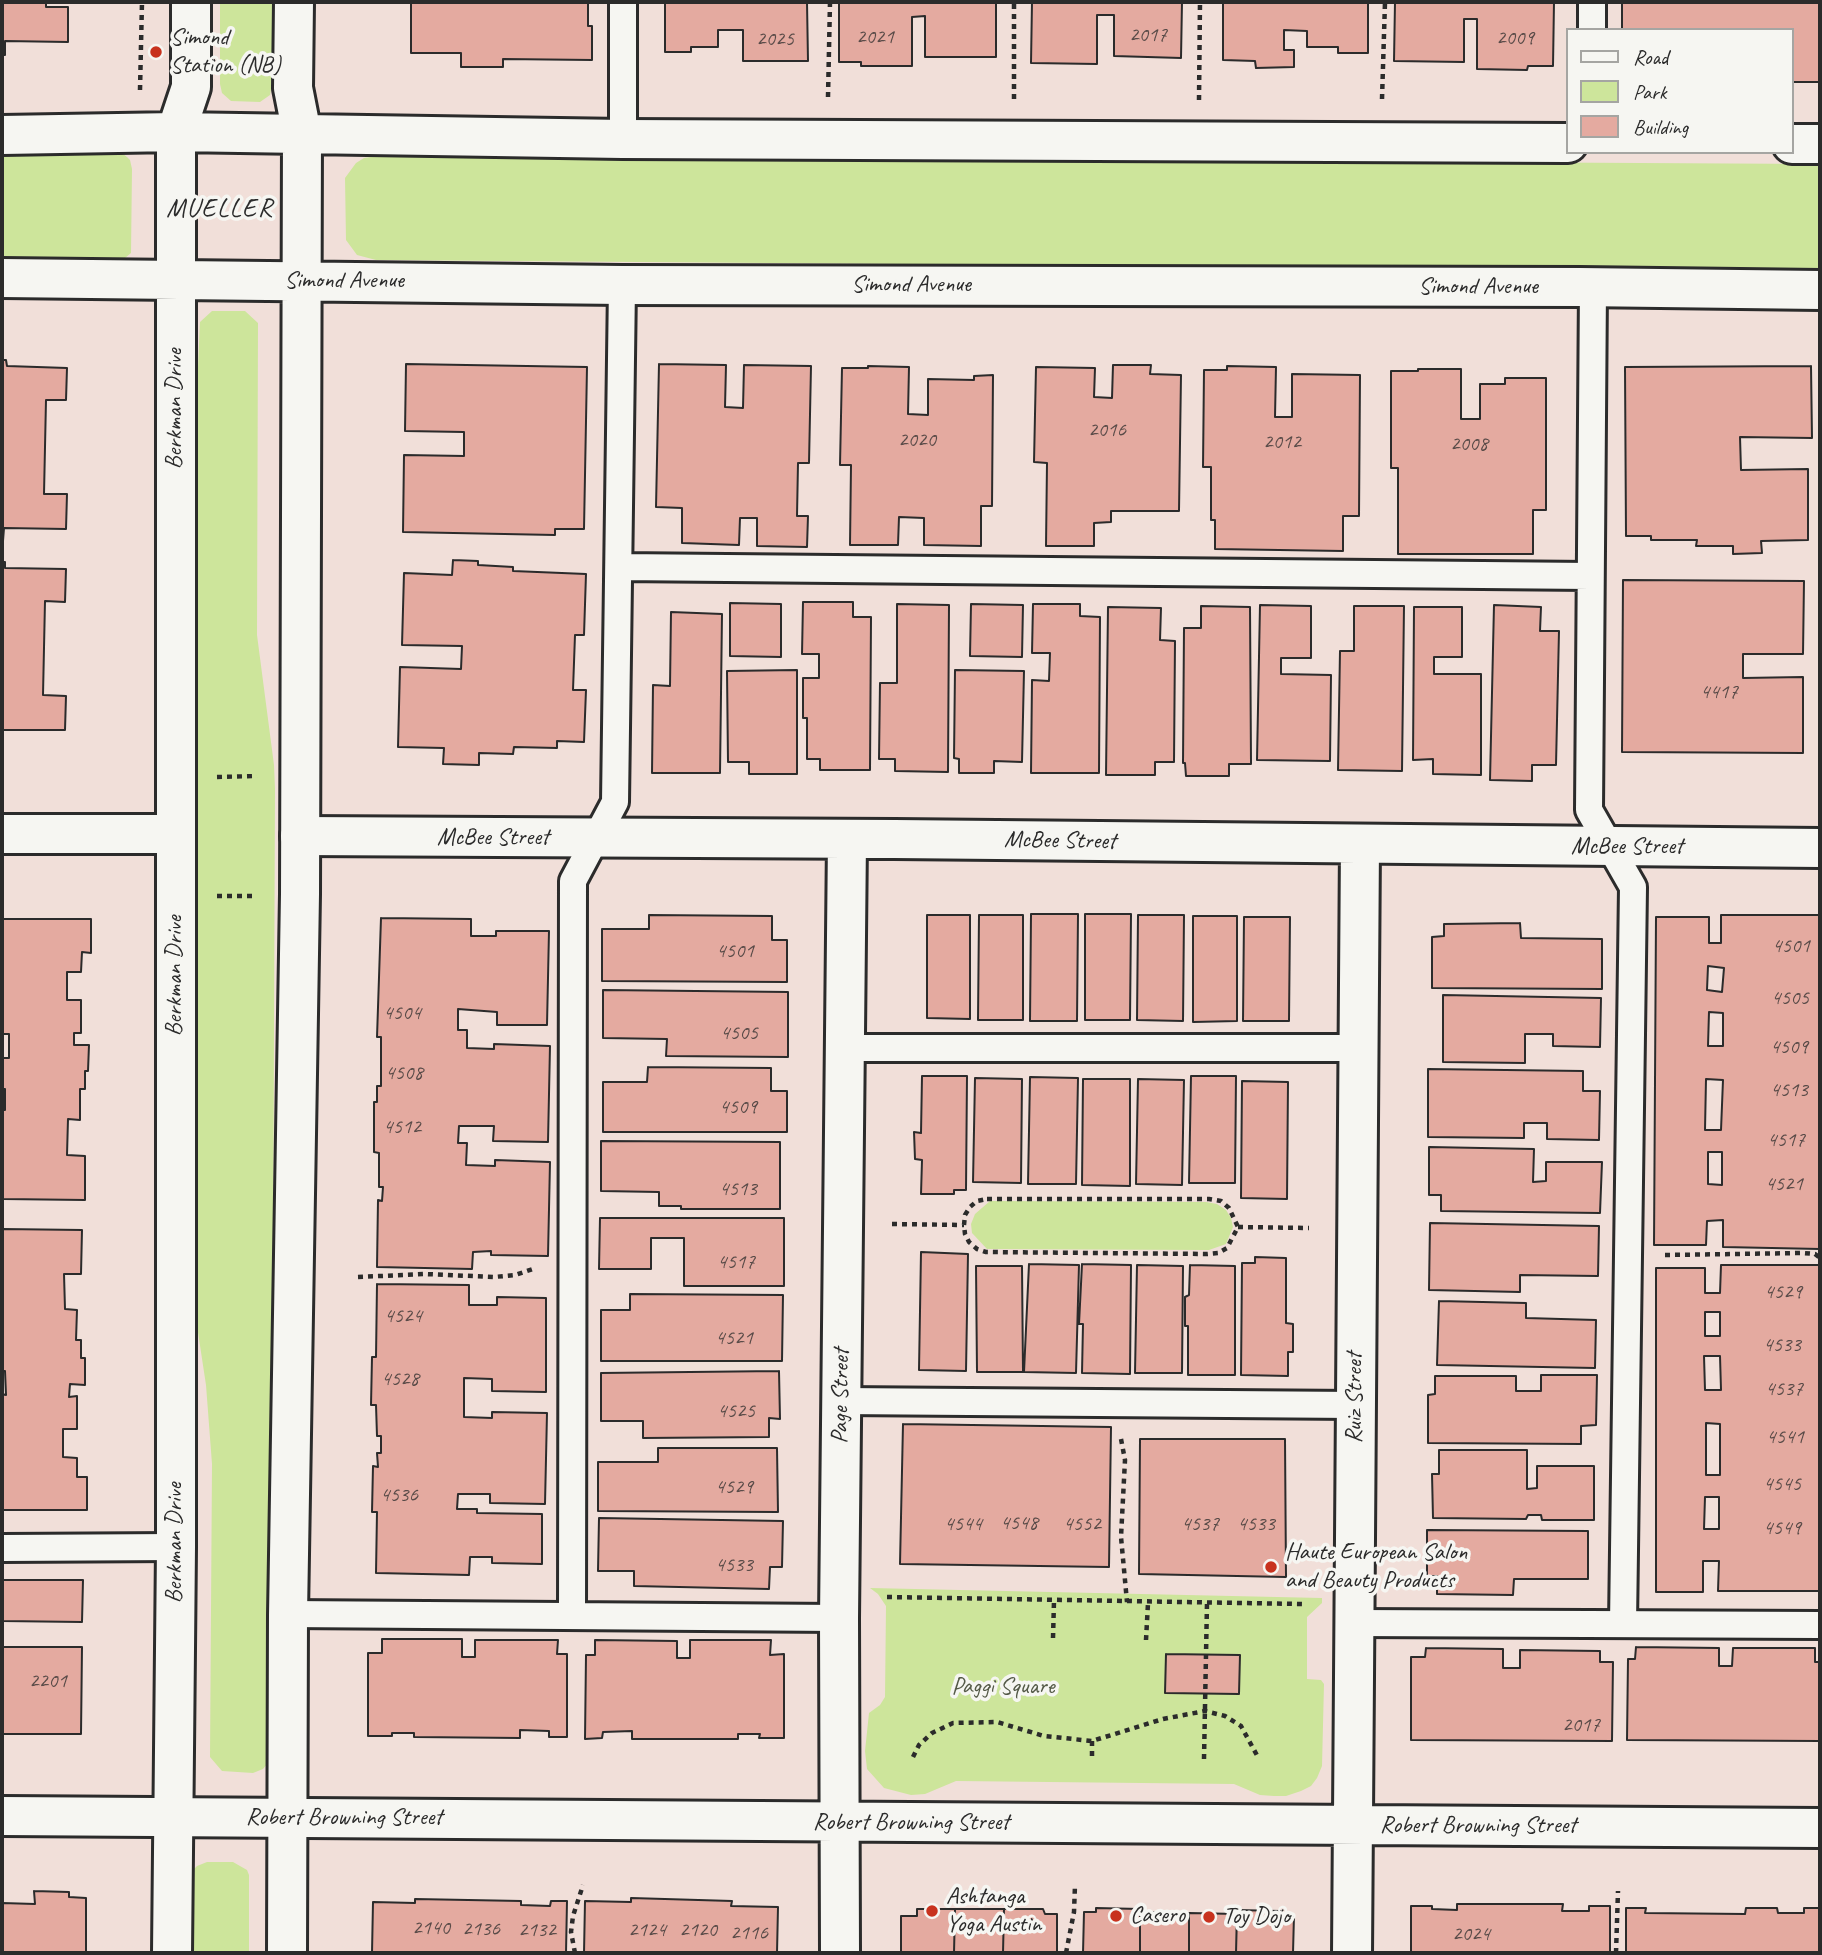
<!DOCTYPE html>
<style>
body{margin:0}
#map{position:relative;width:1822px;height:1955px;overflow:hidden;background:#f1dfd9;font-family:Caveat,sans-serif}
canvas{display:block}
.frame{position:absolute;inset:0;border:4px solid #2b2b2b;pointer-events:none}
.legend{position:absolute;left:1566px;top:28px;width:228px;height:126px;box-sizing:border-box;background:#f6f6f2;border:2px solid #a5a5a2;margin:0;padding:9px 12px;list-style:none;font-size:21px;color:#2b2b2b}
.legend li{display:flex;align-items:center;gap:14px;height:35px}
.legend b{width:35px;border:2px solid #a5a5a2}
</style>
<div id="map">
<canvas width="1822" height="1955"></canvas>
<div class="frame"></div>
<ul class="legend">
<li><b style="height:9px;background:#f6f6f2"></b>Road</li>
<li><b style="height:19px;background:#cde59b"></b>Park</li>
<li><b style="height:19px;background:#e4aaa0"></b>Building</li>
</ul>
</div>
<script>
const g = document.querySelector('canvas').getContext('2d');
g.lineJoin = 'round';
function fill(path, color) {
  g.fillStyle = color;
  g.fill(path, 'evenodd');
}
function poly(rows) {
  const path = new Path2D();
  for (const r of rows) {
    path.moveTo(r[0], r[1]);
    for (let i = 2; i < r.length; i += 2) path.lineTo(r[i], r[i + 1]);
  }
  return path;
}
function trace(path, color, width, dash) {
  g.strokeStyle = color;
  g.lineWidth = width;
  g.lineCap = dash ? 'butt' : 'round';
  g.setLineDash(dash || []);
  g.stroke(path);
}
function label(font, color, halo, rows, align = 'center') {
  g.font = font + ' Caveat,sans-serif';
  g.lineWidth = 7;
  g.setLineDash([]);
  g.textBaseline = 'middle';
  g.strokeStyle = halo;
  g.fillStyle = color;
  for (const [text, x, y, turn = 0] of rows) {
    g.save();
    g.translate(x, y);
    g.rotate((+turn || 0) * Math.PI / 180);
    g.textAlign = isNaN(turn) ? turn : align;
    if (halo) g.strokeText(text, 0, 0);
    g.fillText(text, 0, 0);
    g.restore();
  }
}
const green = poly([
 [220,2,272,2,272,83,270,95,260,102,231,101,222,93,220,84],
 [2,154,123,154,127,157,130,160,132,169,131,253,125,258,115,260,2,259],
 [377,156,1820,164,1820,271,376,260,357,255,346,240,345,178,356,163,364,158],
 [212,311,245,311,258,323,257,635,274,765,275,789,271,1756,269,1762,263,1769,253,1773,222,1771,210,1757,212,1464,206,1385,194,1306,197,390,200,322],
 [990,1201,1206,1202,1217,1204,1226,1210,1231,1218,1233,1227,1226,1244,1209,1250,987,1249,972,1233,971,1224,975,1214],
 [870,1588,1322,1598,1322,1603,1307,1617,1307,1679,1321,1680,1324,1684,1322,1766,1317,1778,1311,1786,1301,1791,1286,1796,1274,1796,1260,1795,1234,1784,956,1781,925,1794,911,1795,884,1788,867,1769,865,1751,869,1713,880,1705,885,1697,886,1606,878,1594],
 [207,1862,233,1862,247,1870,249,1875,249,1953,188,1953,190,1873,197,1866]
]);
const building = poly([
 [2,2,46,2,46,7,68,7,68,42,5,41,5,55,2,55,2,2],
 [411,2,588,2,588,26,592,26,592,60,503,59,503,67,461,67,461,53,411,53,411,2],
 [665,2,807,2,808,61,743,61,743,30,718,30,718,47,691,47,691,52,665,52,665,2],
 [839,2,996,2,996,57,925,57,925,16,912,17,912,66,861,66,861,62,839,62,839,2],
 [1032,2,1182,2,1181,58,1114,56,1114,15,1097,15,1097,64,1031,63,1032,2],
 [1223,2,1368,2,1368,53,1338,53,1338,47,1307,47,1307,31,1284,30,1284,50,1294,50,1294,67,1256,68,1255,61,1223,60,1223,2],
 [1395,2,1554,2,1553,66,1528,66,1527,70,1477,69,1477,19,1464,19,1464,62,1394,61,1395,2],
 [1622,2,1820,2,1820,82,1792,82,1792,30,1622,30,1622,2],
 [2,360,6,360,7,366,67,368,66,400,46,400,44,494,67,494,66,529,4,528,3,541,2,360],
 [406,364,587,367,584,529,555,529,555,535,403,532,404,455,464,456,464,432,405,431,406,364],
 [659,364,726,365,725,407,743,408,744,365,811,366,809,463,798,463,797,516,808,516,807,547,757,546,757,518,740,518,739,545,682,543,682,508,656,507,659,364],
 [1113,365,1151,365,1150,374,1181,375,1179,511,1111,511,1111,522,1094,523,1094,546,1046,546,1047,463,1034,462,1036,367,1095,368,1094,397,1112,398,1113,365],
 [868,366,909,367,908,414,928,415,928,379,974,380,974,376,993,375,992,506,981,506,981,546,924,545,924,518,899,517,898,545,850,545,851,465,840,465,842,368,868,368,868,366],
 [1227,366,1276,367,1275,417,1292,417,1292,374,1360,375,1359,516,1343,516,1343,551,1215,549,1215,520,1211,520,1211,467,1203,467,1204,370,1227,370,1227,366],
 [1811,366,1812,438,1740,437,1741,470,1808,469,1808,540,1761,541,1762,553,1733,554,1733,546,1696,546,1697,540,1651,540,1651,536,1626,536,1625,367,1811,366],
 [1418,369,1461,369,1461,419,1480,419,1480,384,1505,384,1505,378,1546,378,1546,510,1533,510,1533,554,1398,554,1398,468,1391,468,1391,371,1418,371,1418,369],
 [453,560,478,561,478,565,513,567,513,571,586,574,584,635,575,635,573,690,586,690,584,742,557,741,557,748,514,747,513,754,479,753,479,765,443,764,444,748,398,747,400,667,461,669,462,646,402,645,404,573,452,575,453,560],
 [2,562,5,562,5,568,66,569,65,602,45,601,43,695,66,696,65,730,2,730,2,743,2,562],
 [1623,580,1804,581,1803,654,1743,654,1743,678,1803,677,1803,753,1622,752,1623,580],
 [803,602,853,602,853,617,871,617,870,770,820,770,820,759,807,759,807,718,803,718,803,678,819,678,819,654,802,654,803,602],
 [730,603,781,604,781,657,730,656,730,603],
 [897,604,949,605,948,772,895,771,895,759,879,759,880,683,897,683,897,604],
 [971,604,1023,605,1022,657,970,656,971,604],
 [1033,604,1080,604,1080,616,1100,617,1099,773,1031,773,1032,680,1049,681,1050,653,1032,653,1033,604],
 [1260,605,1311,606,1311,658,1281,658,1281,674,1331,675,1330,761,1257,760,1260,605],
 [1494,605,1541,607,1540,631,1559,631,1556,765,1532,765,1532,781,1490,780,1494,605],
 [1201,606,1250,607,1251,764,1229,764,1229,776,1186,776,1185,763,1183,763,1184,628,1201,628,1201,606],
 [1354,606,1404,606,1402,771,1338,770,1340,651,1354,651,1354,606],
 [1108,607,1161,608,1160,640,1175,641,1174,762,1155,762,1155,775,1106,775,1108,607],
 [1414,607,1462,607,1462,657,1434,657,1434,674,1481,674,1481,775,1433,774,1433,759,1413,760,1414,607],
 [671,612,722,614,720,773,652,773,653,685,670,686,671,612],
 [797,670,797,774,749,774,749,762,728,762,727,671,797,670],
 [955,670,1024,671,1022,762,994,761,994,773,959,773,959,759,954,758,955,670],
 [1031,914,1078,914,1077,1021,1030,1021,1031,914],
 [1085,914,1131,914,1130,1020,1085,1020,1085,914],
 [649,915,772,916,772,940,787,940,787,982,602,981,602,929,649,929,649,915],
 [927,915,970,915,970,1019,927,1018,927,915],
 [979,915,1023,915,1023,1020,978,1020,979,915],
 [1138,915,1184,915,1183,1021,1137,1020,1138,915],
 [1721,915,1820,915,1820,1249,1723,1247,1723,1220,1707,1221,1706,1245,1654,1245,1656,917,1709,917,1709,943,1721,943,1721,915],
 [1708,966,1724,968,1722,992,1707,990,1708,966],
 [1709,1012,1723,1013,1723,1046,1708,1046,1709,1012],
 [1706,1079,1723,1080,1721,1130,1705,1130,1706,1079],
 [1708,1152,1722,1152,1722,1185,1708,1184,1708,1152],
 [1193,916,1237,916,1237,1021,1193,1022,1193,916],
 [1244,917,1290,917,1289,1021,1243,1021,1244,917],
 [381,918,471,919,471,936,496,936,496,931,549,931,547,1025,497,1025,497,1012,458,1009,458,1030,467,1030,467,1048,494,1049,494,1044,550,1046,548,1142,493,1141,494,1126,459,1126,458,1143,467,1143,466,1165,495,1166,495,1160,550,1162,548,1256,491,1255,491,1251,473,1252,472,1269,377,1267,378,1200,382,1201,383,1187,379,1187,379,1153,374,1152,374,1102,377,1102,377,1086,381,1086,381,1037,377,1037,381,918],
 [2,919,91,919,91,953,82,952,81,972,67,972,67,1000,81,1000,81,1033,74,1033,74,1045,89,1045,88,1071,85,1071,85,1089,80,1089,80,1120,68,1119,67,1155,85,1156,85,1200,3,1199,2,1110,5,1110,5,1089,2,1089,2,1058,9,1058,9,1034,3,1034,2,919],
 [1520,923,1521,938,1602,939,1602,989,1432,988,1432,937,1444,936,1444,924,1520,923],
 [603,990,788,992,788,1057,666,1056,667,1039,603,1038,603,990],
 [1443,995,1601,998,1600,1047,1553,1046,1553,1034,1525,1034,1525,1063,1443,1062,1443,995],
 [648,1067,771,1068,771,1091,787,1091,787,1132,603,1132,603,1082,647,1082,648,1067],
 [1428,1069,1583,1071,1583,1091,1600,1091,1599,1140,1547,1139,1547,1123,1524,1123,1524,1138,1428,1137,1428,1069],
 [922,1076,967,1076,966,1190,954,1190,954,1194,921,1194,922,1160,915,1159,914,1132,921,1133,922,1076],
 [1191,1076,1236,1076,1235,1183,1189,1183,1191,1076],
 [1030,1077,1078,1078,1076,1184,1028,1184,1030,1077],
 [975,1078,1022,1079,1021,1183,973,1182,975,1078],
 [1083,1079,1130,1079,1130,1186,1082,1185,1083,1079],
 [1138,1079,1184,1080,1182,1185,1136,1184,1138,1079],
 [1242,1081,1288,1082,1287,1199,1241,1198,1242,1081],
 [601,1141,780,1142,780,1209,681,1209,681,1206,659,1206,659,1192,601,1191,601,1141],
 [1429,1147,1534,1149,1533,1182,1546,1181,1546,1162,1602,1162,1600,1213,1441,1211,1441,1195,1429,1195,1429,1147],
 [600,1218,784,1218,784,1286,684,1286,684,1238,651,1238,651,1269,599,1269,600,1218],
 [1430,1223,1599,1226,1598,1276,1520,1275,1520,1292,1429,1290,1430,1223],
 [2,1229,82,1230,81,1274,64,1274,65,1309,77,1310,76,1340,81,1340,81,1358,85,1358,85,1385,70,1384,69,1397,77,1396,77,1429,63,1429,63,1457,77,1458,77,1477,87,1477,87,1510,2,1510,2,1394,6,1395,5,1371,2,1371,2,1229],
 [921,1252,968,1254,966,1371,919,1370,921,1252],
 [1255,1257,1286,1258,1286,1323,1293,1324,1293,1352,1288,1352,1288,1376,1241,1375,1242,1263,1255,1263,1255,1257],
 [1029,1264,1079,1265,1076,1373,1024,1372,1029,1264],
 [1082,1264,1131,1265,1130,1374,1082,1373,1083,1324,1079,1324,1082,1264],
 [1137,1265,1183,1266,1182,1373,1135,1373,1137,1265],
 [1190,1265,1235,1266,1235,1375,1188,1375,1188,1326,1185,1326,1185,1297,1189,1295,1190,1265],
 [1721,1265,1820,1265,1820,1591,1718,1591,1719,1561,1703,1561,1703,1592,1656,1592,1656,1268,1705,1268,1705,1293,1720,1293,1721,1265],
 [1705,1312,1720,1312,1720,1336,1705,1336,1705,1312],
 [1704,1356,1720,1356,1721,1390,1705,1390,1704,1356],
 [1706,1423,1720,1424,1720,1475,1706,1475,1706,1423],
 [1705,1497,1719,1497,1719,1529,1704,1529,1705,1497],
 [976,1266,1022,1266,1023,1372,977,1372,976,1266],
 [377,1284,469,1285,469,1305,497,1305,497,1297,546,1298,546,1392,492,1391,492,1379,464,1378,464,1417,492,1418,492,1412,547,1413,545,1504,490,1503,490,1494,458,1494,457,1509,477,1509,477,1513,542,1514,542,1564,492,1563,492,1557,470,1557,469,1575,376,1573,377,1512,372,1512,373,1466,378,1467,377,1453,381,1453,381,1436,377,1436,376,1405,371,1405,372,1357,376,1357,377,1284],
 [630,1294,783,1295,782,1361,601,1361,601,1310,630,1310,630,1294],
 [1439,1301,1526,1303,1526,1318,1596,1320,1595,1368,1437,1365,1439,1301],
 [779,1371,780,1419,769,1418,769,1437,643,1438,643,1421,601,1421,601,1373,779,1371],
 [1541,1375,1597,1375,1596,1425,1581,1426,1581,1444,1428,1443,1428,1395,1435,1394,1435,1376,1516,1376,1516,1391,1541,1391,1541,1375],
 [903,1424,1111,1427,1109,1567,900,1564,903,1424],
 [1140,1439,1285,1439,1286,1577,1139,1574,1140,1439],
 [658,1448,777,1448,778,1512,598,1511,598,1462,658,1462,658,1448],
 [1439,1450,1527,1450,1527,1489,1537,1488,1537,1466,1594,1466,1594,1520,1542,1520,1541,1515,1528,1515,1526,1519,1433,1518,1432,1474,1439,1474,1439,1450],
 [599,1518,783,1521,782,1567,770,1567,769,1589,634,1586,634,1571,598,1571,599,1518],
 [1427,1530,1588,1531,1588,1579,1514,1579,1513,1595,1437,1594,1437,1576,1427,1576,1427,1530],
 [2,1580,83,1580,82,1622,2,1621,2,1580],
 [382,1639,462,1639,462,1657,475,1657,475,1640,558,1640,557,1654,567,1654,567,1737,549,1737,549,1731,520,1730,520,1738,414,1737,414,1733,392,1733,392,1736,368,1736,368,1653,382,1653,382,1639],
 [595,1640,677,1641,677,1658,690,1658,690,1640,771,1640,770,1655,784,1654,784,1738,759,1738,760,1734,738,1734,738,1739,632,1739,632,1731,603,1732,602,1738,585,1739,586,1655,595,1655,595,1640],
 [2,1647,82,1647,81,1734,2,1734,2,1647],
 [1636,1647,1719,1648,1719,1666,1732,1666,1733,1648,1815,1648,1815,1662,1820,1662,1820,1741,1627,1740,1628,1659,1635,1659,1636,1647],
 [1426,1648,1503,1649,1503,1668,1520,1668,1520,1650,1600,1651,1600,1662,1613,1662,1612,1741,1411,1740,1411,1657,1425,1657,1426,1648],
 [1166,1654,1240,1655,1239,1694,1165,1693,1166,1654],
 [34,1891,69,1892,69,1897,86,1898,86,1953,2,1953,2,1903,35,1904,34,1891],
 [631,1898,732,1901,731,1906,778,1907,777,1953,584,1953,585,1901,631,1902,631,1898],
 [415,1899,521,1901,521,1905,550,1906,551,1901,567,1901,566,1953,372,1953,373,1902,415,1903,415,1899],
 [1457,1904,1563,1904,1562,1911,1589,1911,1589,1906,1610,1906,1610,1953,1411,1953,1411,1906,1432,1906,1432,1909,1457,1910,1457,1904],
 [1096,1908,1140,1909,1140,1953,1083,1953,1084,1912,1096,1912,1096,1908],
 [1626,1908,1646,1908,1645,1913,1745,1914,1746,1908,1777,1908,1778,1913,1804,1913,1804,1908,1820,1908,1820,1953,1626,1953,1626,1908],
 [917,1909,955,1909,954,1953,901,1953,901,1916,917,1916,917,1909],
 [955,1909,1004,1909,1003,1953,954,1953,955,1909],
 [1004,1909,1043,1909,1045,1914,1057,1914,1057,1953,1003,1953,1004,1909],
 [1237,1910,1280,1911,1280,1915,1294,1915,1293,1953,1236,1953,1237,1910],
 [1140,1912,1189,1913,1189,1953,1140,1953,1140,1912],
 [1189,1913,1237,1914,1236,1953,1189,1953,1189,1913]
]);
const path = poly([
 [140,90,142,2],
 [828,97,830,2],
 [1014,99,1014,2],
 [1382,99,1385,2],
 [1199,100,1200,2],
 [217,777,257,776],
 [217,896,257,896],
 [987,1199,1209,1199,1221,1201,1229,1208,1238,1227,1227,1248,1218,1253,1207,1254,986,1252,977,1249,969,1242,965,1234,964,1225,965,1215,970,1207,977,1201,987,1199],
 [892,1224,964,1225],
 [1238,1227,1309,1228],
 [1665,1255,1803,1253,1815,1254,1820,1258],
 [358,1277,425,1274,494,1277,515,1275,536,1268],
 [1121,1439,1125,1460,1121,1537,1127,1602],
 [887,1597,1303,1604],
 [1053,1638,1054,1601],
 [1146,1640,1148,1603],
 [1092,1741,1092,1758],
 [913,1757,919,1745,932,1733,953,1723,997,1722,1044,1736,1092,1741,1163,1719,1205,1711,1225,1716,1241,1726,1259,1759],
 [1204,1759,1207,1603],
 [575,1953,571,1932,573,1916,583,1885],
 [1066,1953,1074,1912,1075,1885],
 [1616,1953,1618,1891]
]);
const lane = poly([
 [1592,30,1592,2],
 [623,139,623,2],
 [1593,287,1589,810,1633,887,1623,1624],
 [619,567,1590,576],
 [844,1048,1358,1048],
 [841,1401,1355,1405],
 [2,1548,176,1547],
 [288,1614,839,1618],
 [572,1615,573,881,615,802,622,285],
 [1355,1623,1820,1625]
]);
const street = poly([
 [2,834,175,834],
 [300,836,894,839,1820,848],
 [2,1816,1820,1828],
 [840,1953,839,1618,847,839],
 [1352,1953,1360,844]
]);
const secondary = poly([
 [2,135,176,132,623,139,1568,143],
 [1792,144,1820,144],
 [2,278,622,285,1580,287,1820,290],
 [172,1953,176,1547,176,132,191,87,191,2],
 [287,1953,288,1614,300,894,302,134,293,88,294,2]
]);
const markers = [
 [156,52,7,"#c8321e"],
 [1271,1567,7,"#c8321e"],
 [932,1911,7,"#c8321e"],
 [1116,1916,7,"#c8321e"],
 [1209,1917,7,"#c8321e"]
];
const numberNames = [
 ["2017",1148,35],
 ["2021",875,37],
 ["2009",1515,38],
 ["2025",775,39],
 ["2016",1107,430],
 ["2020",917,440],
 ["2012",1282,442],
 ["2008",1469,444],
 ["4417",1719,692],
 ["4501",1791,946],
 ["4501",735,951],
 ["4505",1790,998],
 ["4504",402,1013],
 ["4505",739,1033],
 ["4509",1789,1047],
 ["4508",404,1073],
 ["4513",1789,1090],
 ["4509",738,1107],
 ["4512",402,1127],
 ["4517",1786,1140],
 ["4521",1784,1184],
 ["4513",738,1189],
 ["4517",736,1262],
 ["4529",1783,1292],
 ["4524",403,1316],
 ["4521",734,1338],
 ["4533",1782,1345],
 ["4528",400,1379],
 ["4537",1784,1389],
 ["4525",736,1411],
 ["4541",1785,1437],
 ["4545",1782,1484],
 ["4529",734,1487],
 ["4536",399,1495],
 ["4548",1019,1523],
 ["4544",963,1524],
 ["4552",1082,1524],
 ["4537",1200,1524],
 ["4533",1256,1524],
 ["4549",1782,1528],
 ["4533",734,1565],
 ["2201",48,1681],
 ["2017",1581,1725],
 ["2140",431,1928],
 ["2136",481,1929],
 ["2132",537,1930],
 ["2124",647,1930],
 ["2120",698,1930],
 ["2116",749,1933],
 ["2024",1471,1934]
];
const poiNames = [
 ["Simond",170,38],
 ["Station (NB)",170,66],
 ["Haute European Salon",1285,1553],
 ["and Beauty Products",1285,1581],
 ["Ashtanga",946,1897],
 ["Yoga Austin",946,1925],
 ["Casero",1130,1916],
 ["Toy Dojo",1223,1917]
];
const streetNames = [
 ["Simond Avenue",344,281],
 ["Simond Avenue",911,285],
 ["Simond Avenue",1478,287],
 ["Berkman Drive",175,409,-90],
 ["McBee Street",493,838],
 ["McBee Street",1060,841,1],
 ["McBee Street",1627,847],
 ["Berkman Drive",175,976,-90],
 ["Page Street",841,1396,-89],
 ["Ruiz Street",1355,1398,-90],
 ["Berkman Drive",175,1543,-90],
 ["Robert Browning Street",344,1818],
 ["Robert Browning Street",911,1823],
 ["Robert Browning Street",1478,1826]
];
const parkNames = [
 ["Paggi Square",1003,1687]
];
const neighbourhoodNames = [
 ["MUELLER",220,209]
];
fill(green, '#cde59b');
fill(building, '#e4aaa0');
trace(building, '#2b2b2b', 2);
trace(lane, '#2b2b2b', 32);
trace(street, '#2b2b2b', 44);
trace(secondary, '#2b2b2b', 44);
trace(path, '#2b2b2b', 4.5, [5, 5]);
trace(lane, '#f6f6f2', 26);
trace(street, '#f6f6f2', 38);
trace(secondary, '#f6f6f2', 38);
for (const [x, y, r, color] of markers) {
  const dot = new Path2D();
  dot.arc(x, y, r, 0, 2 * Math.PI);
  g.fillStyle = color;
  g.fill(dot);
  trace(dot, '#f6f6f2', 2.5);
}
label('21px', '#594b48', null, numberNames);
label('24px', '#2b2b2b', '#f6f6f2', poiNames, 'left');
label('24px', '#2b2b2b', '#f6f6f2', streetNames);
label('24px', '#545a47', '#f6f6f2', parkNames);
g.letterSpacing = '2px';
label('26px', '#2b2b2b', '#f6f6f2', neighbourhoodNames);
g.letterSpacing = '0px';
</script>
